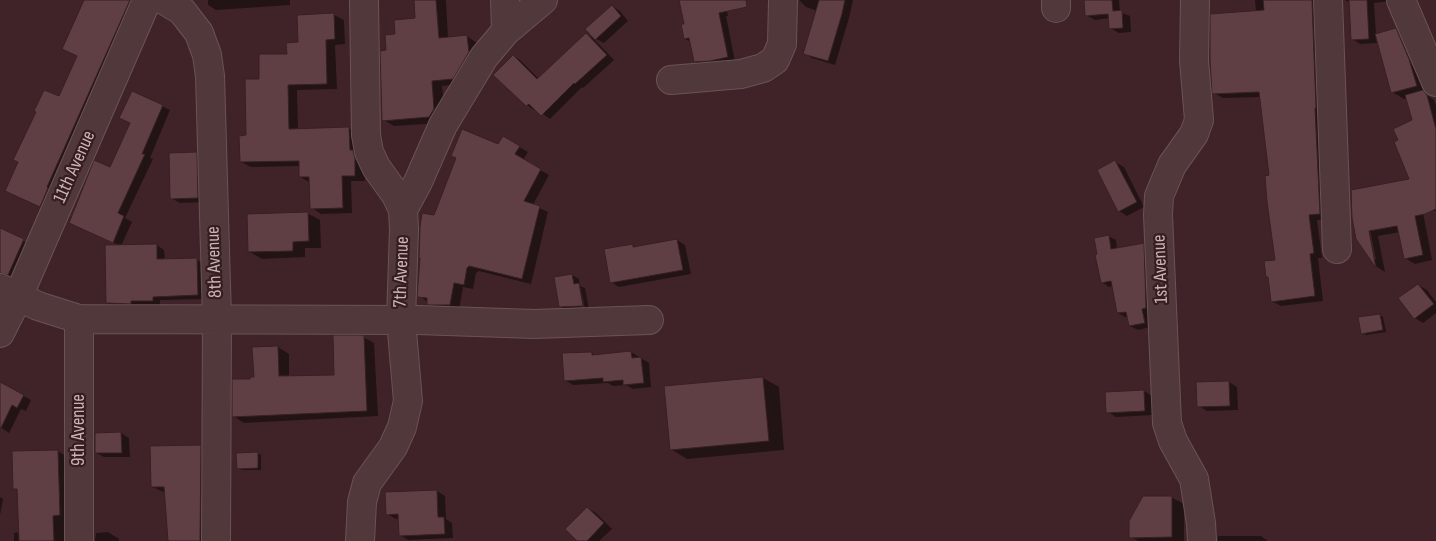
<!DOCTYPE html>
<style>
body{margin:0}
canvas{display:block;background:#402328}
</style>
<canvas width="1436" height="541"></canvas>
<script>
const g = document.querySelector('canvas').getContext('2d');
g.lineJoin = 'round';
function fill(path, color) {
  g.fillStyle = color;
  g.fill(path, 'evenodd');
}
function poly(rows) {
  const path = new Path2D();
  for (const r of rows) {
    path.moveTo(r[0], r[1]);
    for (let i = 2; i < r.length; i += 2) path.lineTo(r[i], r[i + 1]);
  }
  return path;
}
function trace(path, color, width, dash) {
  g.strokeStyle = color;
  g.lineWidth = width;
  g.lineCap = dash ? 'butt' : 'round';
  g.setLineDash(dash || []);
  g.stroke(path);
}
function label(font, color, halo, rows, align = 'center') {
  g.font = font + ' "Sofia Sans Condensed",sans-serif';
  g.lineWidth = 4.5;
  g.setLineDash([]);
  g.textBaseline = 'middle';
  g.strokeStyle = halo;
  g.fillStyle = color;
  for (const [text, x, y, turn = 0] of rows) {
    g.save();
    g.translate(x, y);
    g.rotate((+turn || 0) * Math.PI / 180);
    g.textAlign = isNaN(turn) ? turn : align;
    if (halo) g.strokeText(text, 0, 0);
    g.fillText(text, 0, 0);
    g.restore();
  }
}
const shadow = poly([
 [86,0,140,0,48,211,14,195,78,56],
 [208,0,290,0,290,5,216,10,208,5],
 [415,0,446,0,448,38,467,36,477,43,479,59,463,84,442,86,445,115,440,123,394,126,384,120,387,52,396,36,416,20],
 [681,0,729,0,725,1,728,16,726,16,735,61,718,65,702,66,695,62,691,42,685,39,686,24],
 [799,0,853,0,849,18,835,65,812,58,805,53,817,11,806,7],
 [1085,0,1119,0,1120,12,1130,16,1131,32,1119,33,1110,28,1110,18,1095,20,1086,15],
 [1255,0,1323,0,1329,219,1317,220,1322,258,1318,258,1323,301,1281,306,1272,301,1277,261,1270,176,1261,97,1223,98,1214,93,1256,12],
 [1345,0,1392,0,1392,1,1374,3,1376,35,1396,30,1408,37,1428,93,1426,94,1434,100,1436,106,1436,211,1433,210,1400,141,1413,121,1407,99,1404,99,1392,92,1377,38,1377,43,1360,44,1352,39,1350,3],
 [612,6,620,11,628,21,604,43,596,39],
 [334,15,344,20,345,44,335,45,337,89,297,90,298,130,349,128,359,134,364,165,365,181,351,181,352,213,321,214,312,208,311,183,300,177,300,166,251,167,241,162,261,80,299,44,298,16],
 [587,34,594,39,614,60,583,88,582,87,550,119,536,109,534,110,527,105,514,56,521,61,539,79],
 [162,106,170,110,150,158,153,159,125,218,132,222,121,246,157,245,164,250,165,260,196,259,204,264,205,299,160,300,160,305,138,305,138,307,115,307,108,303,121,246,78,227,110,169],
 [504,138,528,152,523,160,549,175,533,205,548,212,531,284,479,271,476,273,473,289,463,287,459,310,438,309,419,296,435,217,499,146],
 [196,153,204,158,206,202,180,203,171,198],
 [1115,162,1124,167,1144,207,1127,216,1119,211],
 [1408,181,1418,186,1432,260,1415,264,1405,258,1400,232,1378,236,1385,272,1377,267,1357,239,1353,218,1352,191],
 [1367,225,1369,225,1376,260,1373,257],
 [307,213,320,220,321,248,305,248,305,257,262,259,250,252],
 [0,230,35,247,21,281,0,279],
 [1108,236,1116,240,1117,249,1143,245,1150,249,1153,311,1148,312,1151,327,1138,330,1130,326,1129,316,1125,317,1118,313,1113,286,1109,287,1102,282],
 [677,240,685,245,691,274,619,287,611,282,633,245,636,247],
 [572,275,579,279,580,286,578,286,582,310,567,311,561,307],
 [1418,285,1427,290,1436,302,1436,313,1423,323,1415,318],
 [580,286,585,288,589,309,585,309],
 [1379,315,1383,317,1386,332,1366,335,1362,333],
 [363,337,374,343,378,416,244,423,233,416,251,380,255,378,254,348,278,347,289,354,289,377,336,376],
 [631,352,649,363,651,387,633,389,626,385,613,386,608,383,573,385,565,380,592,353,595,356],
 [763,378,779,387,784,450,687,459,671,449],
 [1229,382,1237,387,1238,410,1207,411,1199,406,1198,384],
 [0,384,31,400,26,411,21,409,9,433,0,427],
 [1144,391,1152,396,1153,415,1116,417,1108,412],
 [121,433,129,438,130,457,104,457,96,453],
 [200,446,211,452,211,541,169,541,166,493,152,487],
 [58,451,69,458,71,522,64,522,65,541,14,541,14,533,20,532,18,491,14,488],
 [257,453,261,455,261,470,242,470,238,468],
 [437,491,445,496,446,519,452,523,453,538,408,540,400,535,399,518,396,519,387,514,387,493],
 [0,497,3,499,0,515],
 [1171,497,1184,504,1184,541,1138,541,1131,537],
 [587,508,596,513,612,529,599,541,579,541],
 [108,532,119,539,119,541,95,541,96,533],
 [1218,536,1261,536,1268,541,1218,541]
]);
const building = poly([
 [84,0,130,0,47,187,48,188,40,207,5,191,18,162,13,160,36,112,34,111,44,90,59,96,77,56,62,49,84,0],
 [414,0,436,0,439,38,467,35,469,52,453,79,432,81,434,109,429,117,382,121,380,51,386,50,385,35,395,34,394,20,415,18,414,0],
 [679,0,746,0,747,7,719,13,728,57,710,61,694,62,689,38,684,39,681,24,684,24,679,0],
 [819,0,845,0,842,14,828,61,803,54,819,0],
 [1084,0,1112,0,1113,11,1122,10,1123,28,1109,29,1108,14,1085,16,1084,0],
 [1263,0,1312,0,1316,108,1315,108,1320,214,1309,215,1314,253,1310,254,1315,296,1271,302,1268,277,1266,277,1264,261,1275,260,1267,202,1265,176,1269,175,1259,92,1212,94,1210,59,1210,14,1264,10,1263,0],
 [1349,0,1367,0,1369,39,1351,40,1349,0],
 [612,5,621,16,595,40,585,29,612,5],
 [334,13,335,39,326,40,327,84,288,85,289,129,349,127,350,150,353,150,355,159,355,176,342,176,343,208,310,209,309,177,299,177,299,161,240,162,239,136,246,135,245,79,259,79,259,54,287,54,286,43,298,42,297,15,334,13],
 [1396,28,1409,59,1417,86,1391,93,1375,34,1396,28],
 [586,33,607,55,575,84,574,83,541,116,529,104,526,106,493,75,513,55,537,79,586,33],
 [1423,90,1427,95,1436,129,1436,209,1425,214,1415,216,1423,255,1404,259,1397,226,1369,231,1376,268,1356,239,1352,218,1351,190,1409,179,1394,142,1398,140,1393,129,1412,120,1405,95,1423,90],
 [132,91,163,105,142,154,145,154,118,213,124,216,113,243,69,223,94,160,110,167,130,123,119,118,132,91],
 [462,129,498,144,503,136,520,146,515,154,541,169,524,201,540,206,522,279,469,266,467,268,464,285,454,283,450,305,427,305,427,298,417,297,420,258,419,258,420,227,422,213,434,215,456,158,451,156,462,129],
 [197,152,198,198,170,199,169,153,197,152],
 [1115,160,1137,202,1118,212,1097,170,1115,160],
 [308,212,309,241,293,242,293,251,248,252,247,214,308,212],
 [0,228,24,239,8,275,0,273,0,228],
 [1109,235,1111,249,1144,243,1146,308,1142,309,1145,323,1129,326,1126,312,1117,313,1111,281,1101,283,1095,255,1097,254,1094,238,1109,235],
 [677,239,683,270,610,283,604,249,633,244,633,247,677,239],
 [157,244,157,259,197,258,198,295,153,297,153,301,131,301,131,304,106,303,105,245,157,244],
 [572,274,574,284,579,283,583,306,559,307,554,277,572,274],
 [1418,284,1434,304,1414,319,1398,298,1418,284],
 [1380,314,1383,330,1361,334,1358,317,1380,314],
 [333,335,364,335,367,411,232,417,232,379,250,379,250,377,254,377,252,347,278,346,279,376,334,375,333,335],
 [631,351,632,358,641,357,644,383,623,385,623,380,603,382,603,378,564,381,562,353,592,352,592,355,631,351],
 [763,377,769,441,670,450,664,386,763,377],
 [1229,381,1230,406,1197,407,1196,382,1229,381],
 [0,382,24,395,17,408,12,405,0,430,0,382],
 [1144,390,1145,411,1106,413,1105,392,1144,390],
 [121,432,122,453,95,453,95,433,121,432],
 [201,445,200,541,168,541,164,487,151,487,150,446,201,445],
 [58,450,60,515,53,516,54,541,19,541,17,489,13,489,12,451,58,450],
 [258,452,258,468,237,469,236,453,258,452],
 [437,490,438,517,444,517,445,534,399,536,398,514,386,515,385,492,437,490],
 [1143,496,1172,496,1172,537,1129,538,1129,521,1143,496],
 [587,507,604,523,587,541,577,541,565,529,587,507]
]);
const minor = poly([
 [164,0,182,11,199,33,207,55,210,76,217,319,216,541],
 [505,0,506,31],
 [1195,0,1194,60,1199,120,1194,134,1172,165,1159,196,1158,215,1167,423,1173,441,1194,479,1201,523,1202,541],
 [1328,0,1337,249],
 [1401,0,1436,82],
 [1056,8,1056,0],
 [671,80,741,74,763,68,775,60,782,44,783,0],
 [403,210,418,182,443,125,484,57,506,31,543,0],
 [0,288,38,306,79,319,418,320,534,324,649,320],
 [0,333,18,297,147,0],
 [79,541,79,319],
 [360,541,362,502,367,483,393,447,402,427,408,401,401,320,404,229,403,210,396,195,376,167,369,152,366,135,364,0]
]);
const streetNames = [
 ["11th Avenue",75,167,-66],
 ["8th Avenue",215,262,-92],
 ["1st Avenue",1161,269,-92],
 ["7th Avenue",402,272,-88],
 ["9th Avenue",79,430,-90]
];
fill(shadow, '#0007');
fill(building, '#603f44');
trace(building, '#371f22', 1);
trace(minor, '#6a5356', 30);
trace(minor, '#50383b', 28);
label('19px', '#cab4b6', '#351d20', streetNames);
</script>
